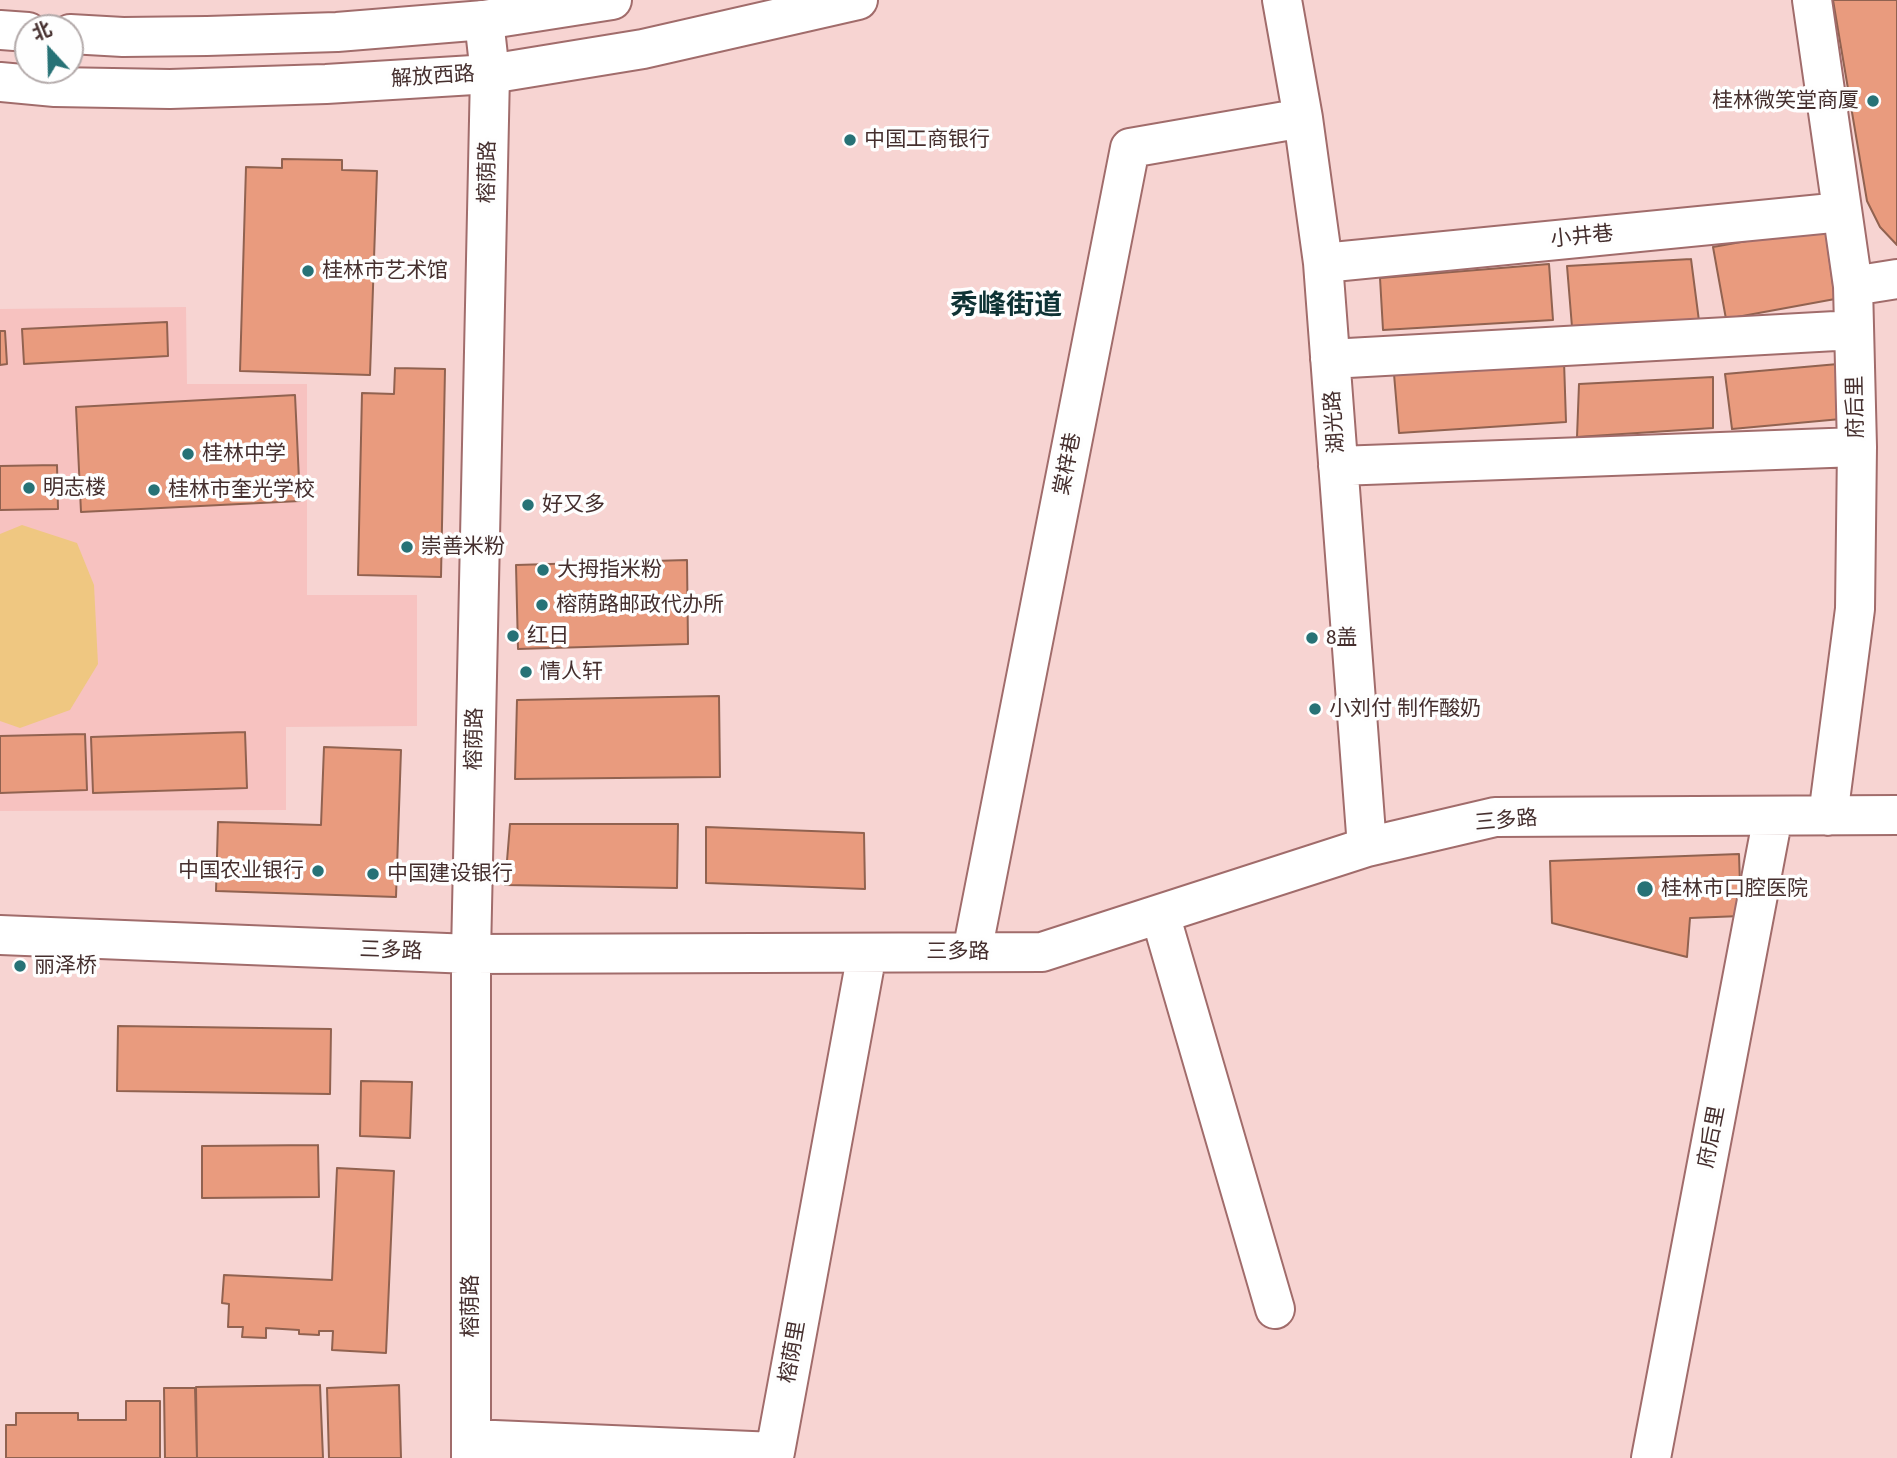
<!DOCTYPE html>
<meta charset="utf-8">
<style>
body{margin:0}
#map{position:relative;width:1897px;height:1458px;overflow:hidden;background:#f7d4d2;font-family:"Fira Sans Condensed","Noto Sans SC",sans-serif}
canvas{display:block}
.north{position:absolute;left:14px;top:14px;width:70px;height:70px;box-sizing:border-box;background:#fefefe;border:2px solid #b4abab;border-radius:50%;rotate:338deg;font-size:19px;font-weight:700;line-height:28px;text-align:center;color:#452f2e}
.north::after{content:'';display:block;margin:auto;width:24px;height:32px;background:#277276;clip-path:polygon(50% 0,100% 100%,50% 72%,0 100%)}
</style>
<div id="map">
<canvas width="1897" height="1458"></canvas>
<div class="north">北</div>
</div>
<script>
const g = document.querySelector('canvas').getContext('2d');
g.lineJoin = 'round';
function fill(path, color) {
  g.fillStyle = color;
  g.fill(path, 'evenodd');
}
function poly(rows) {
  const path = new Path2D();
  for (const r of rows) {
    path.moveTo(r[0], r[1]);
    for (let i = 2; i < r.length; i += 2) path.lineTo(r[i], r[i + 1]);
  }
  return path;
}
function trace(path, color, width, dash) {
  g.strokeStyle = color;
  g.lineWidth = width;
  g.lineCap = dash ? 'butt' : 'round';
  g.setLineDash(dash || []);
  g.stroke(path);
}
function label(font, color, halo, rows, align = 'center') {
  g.font = font + ' "Fira Sans Condensed","Noto Sans SC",sans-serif';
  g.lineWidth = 7;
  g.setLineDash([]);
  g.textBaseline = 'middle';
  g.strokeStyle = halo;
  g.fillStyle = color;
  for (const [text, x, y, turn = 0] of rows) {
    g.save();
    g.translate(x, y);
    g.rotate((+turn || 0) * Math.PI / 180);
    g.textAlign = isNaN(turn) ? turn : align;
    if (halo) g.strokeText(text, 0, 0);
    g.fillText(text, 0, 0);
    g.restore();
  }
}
const built = poly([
 [186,307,187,384,307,384,307,595,417,595,417,726,286,727,286,810,0,811,0,309]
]);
const green = poly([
 [22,525,77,543,94,585,98,664,70,710,20,728,0,721,0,534]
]);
const building = poly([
 [1833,0,1897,0,1897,245,1880,227,1867,201,1833,0],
 [282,159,342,160,342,170,377,171,370,375,240,371,246,167,282,168,282,159],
 [1825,227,1835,299,1726,319,1713,247,1825,227],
 [1691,259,1699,321,1572,327,1567,266,1691,259],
 [1549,264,1553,320,1383,330,1380,278,1549,264],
 [167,322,168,356,24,364,22,329,167,322],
 [0,331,5,331,7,364,0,365,0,331],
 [1564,361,1566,422,1399,433,1394,374,1564,361],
 [1838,364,1841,419,1732,429,1725,374,1838,364],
 [395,368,445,369,441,577,358,575,362,393,394,394,395,368],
 [1713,377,1713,428,1577,437,1579,384,1713,377],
 [295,395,300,501,81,512,76,407,295,395],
 [57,465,58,509,0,510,0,466,57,465],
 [687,560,688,644,518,649,516,565,687,560],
 [719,696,720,777,515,779,517,700,719,696],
 [245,732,247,788,93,793,91,737,245,732],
 [85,734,87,790,0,793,0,736,85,734],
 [324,747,401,750,396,897,216,891,218,822,321,825,324,747],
 [510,824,678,824,677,888,505,885,510,824],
 [706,827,864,833,865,889,706,883,706,827],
 [1739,854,1741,916,1690,918,1687,957,1552,923,1550,861,1739,854],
 [118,1026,331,1029,330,1094,117,1091,118,1026],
 [361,1081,412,1082,410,1138,360,1136,361,1081],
 [318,1145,319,1197,202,1198,202,1146,318,1145],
 [337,1168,394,1171,386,1353,332,1350,333,1331,319,1331,319,1335,299,1334,299,1330,266,1328,266,1338,242,1337,243,1327,228,1327,229,1304,222,1303,224,1275,332,1280,337,1168],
 [320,1385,323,1458,197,1458,196,1387,320,1385],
 [399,1385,401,1458,329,1458,327,1388,399,1385],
 [164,1388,195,1388,197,1458,165,1458,164,1388],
 [126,1401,160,1401,160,1458,6,1458,6,1425,16,1425,16,1413,78,1413,78,1420,126,1420,126,1401]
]);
const minor = poly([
 [1282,0,1303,118,1323,263,1367,847],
 [1812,0,1853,286,1857,447,1855,609,1828,816],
 [1323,263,1842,212],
 [1853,286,1897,279],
 [1330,359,1854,330],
 [1338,466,1857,447],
 [1160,914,1275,1309],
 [0,935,471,954,1042,952,1367,847,1495,817,1897,815],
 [972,952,1130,148,1303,118],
 [471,1439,775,1452,867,953],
 [471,1458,471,954,490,74,484,20],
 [1651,1458,1773,816]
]);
const major = poly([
 [0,30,28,32],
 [70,34,123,37,207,36,337,32,484,20,612,0],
 [0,82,55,87,170,89,326,84,490,74,643,49,858,0]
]);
const markers = [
 [1873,101,7,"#277276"],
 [850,140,7,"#277276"],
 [308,271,7,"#277276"],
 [188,454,7,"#277276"],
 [29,488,7,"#277276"],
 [154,490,7,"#277276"],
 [528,505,7,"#277276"],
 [407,547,7,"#277276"],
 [543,570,7,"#277276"],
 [542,605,7,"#277276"],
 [513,636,7,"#277276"],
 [1312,638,7,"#277276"],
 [526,672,7,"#277276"],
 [1315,709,7,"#277276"],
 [318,871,7,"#277276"],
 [373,874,7,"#277276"],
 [1645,889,9,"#277276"],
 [20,966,7,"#277276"]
];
const streetNames = [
 ["解放西路",433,77,-4],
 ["榕荫路",488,172,-89],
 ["小井巷",1582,237,-6],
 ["府后里",1856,407,-91],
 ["湖光路",1335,422,-94],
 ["棠梓巷",1068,464,-79],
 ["榕荫路",475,739,-89],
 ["三多路",1506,821,-5],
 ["三多路",391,951,2],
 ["三多路",958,952],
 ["府后里",1712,1137,-79],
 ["榕荫路",471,1306,-90],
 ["榕荫里",793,1352,-80]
];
const poiNames = [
 ["桂林微笑堂商厦",1859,101,"right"],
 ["中国工商银行",864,140],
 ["桂林市艺术馆",322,271],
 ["桂林中学",202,454],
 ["明志楼",43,488],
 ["桂林市奎光学校",168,490],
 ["好又多",542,505],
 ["崇善米粉",421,547],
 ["大拇指米粉",557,570],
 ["榕荫路邮政代办所",556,605],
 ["红日",527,636],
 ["8盖",1326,638],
 ["情人轩",540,672],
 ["小刘付 制作酸奶",1329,709],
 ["中国农业银行",304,871,"right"],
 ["中国建设银行",387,874],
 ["桂林市口腔医院",1661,889],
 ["丽泽桥",34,966]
];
const districtNames = [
 ["秀峰街道",1006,306]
];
fill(built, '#f7c2c0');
fill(green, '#efc781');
fill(building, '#e99b7e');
trace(building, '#916250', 2);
trace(minor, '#a16c6b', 42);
trace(major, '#a16c6b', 42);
trace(minor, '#fff', 38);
trace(major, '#fff', 38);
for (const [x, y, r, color] of markers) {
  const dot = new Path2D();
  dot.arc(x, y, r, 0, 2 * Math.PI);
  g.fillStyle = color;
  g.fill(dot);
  trace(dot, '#fefefe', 2.5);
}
label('21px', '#452f2e', '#fefefe', streetNames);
label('21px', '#452f2e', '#fefefe', poiNames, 'left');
label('bold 28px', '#0f3335', '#fefefe', districtNames);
</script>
